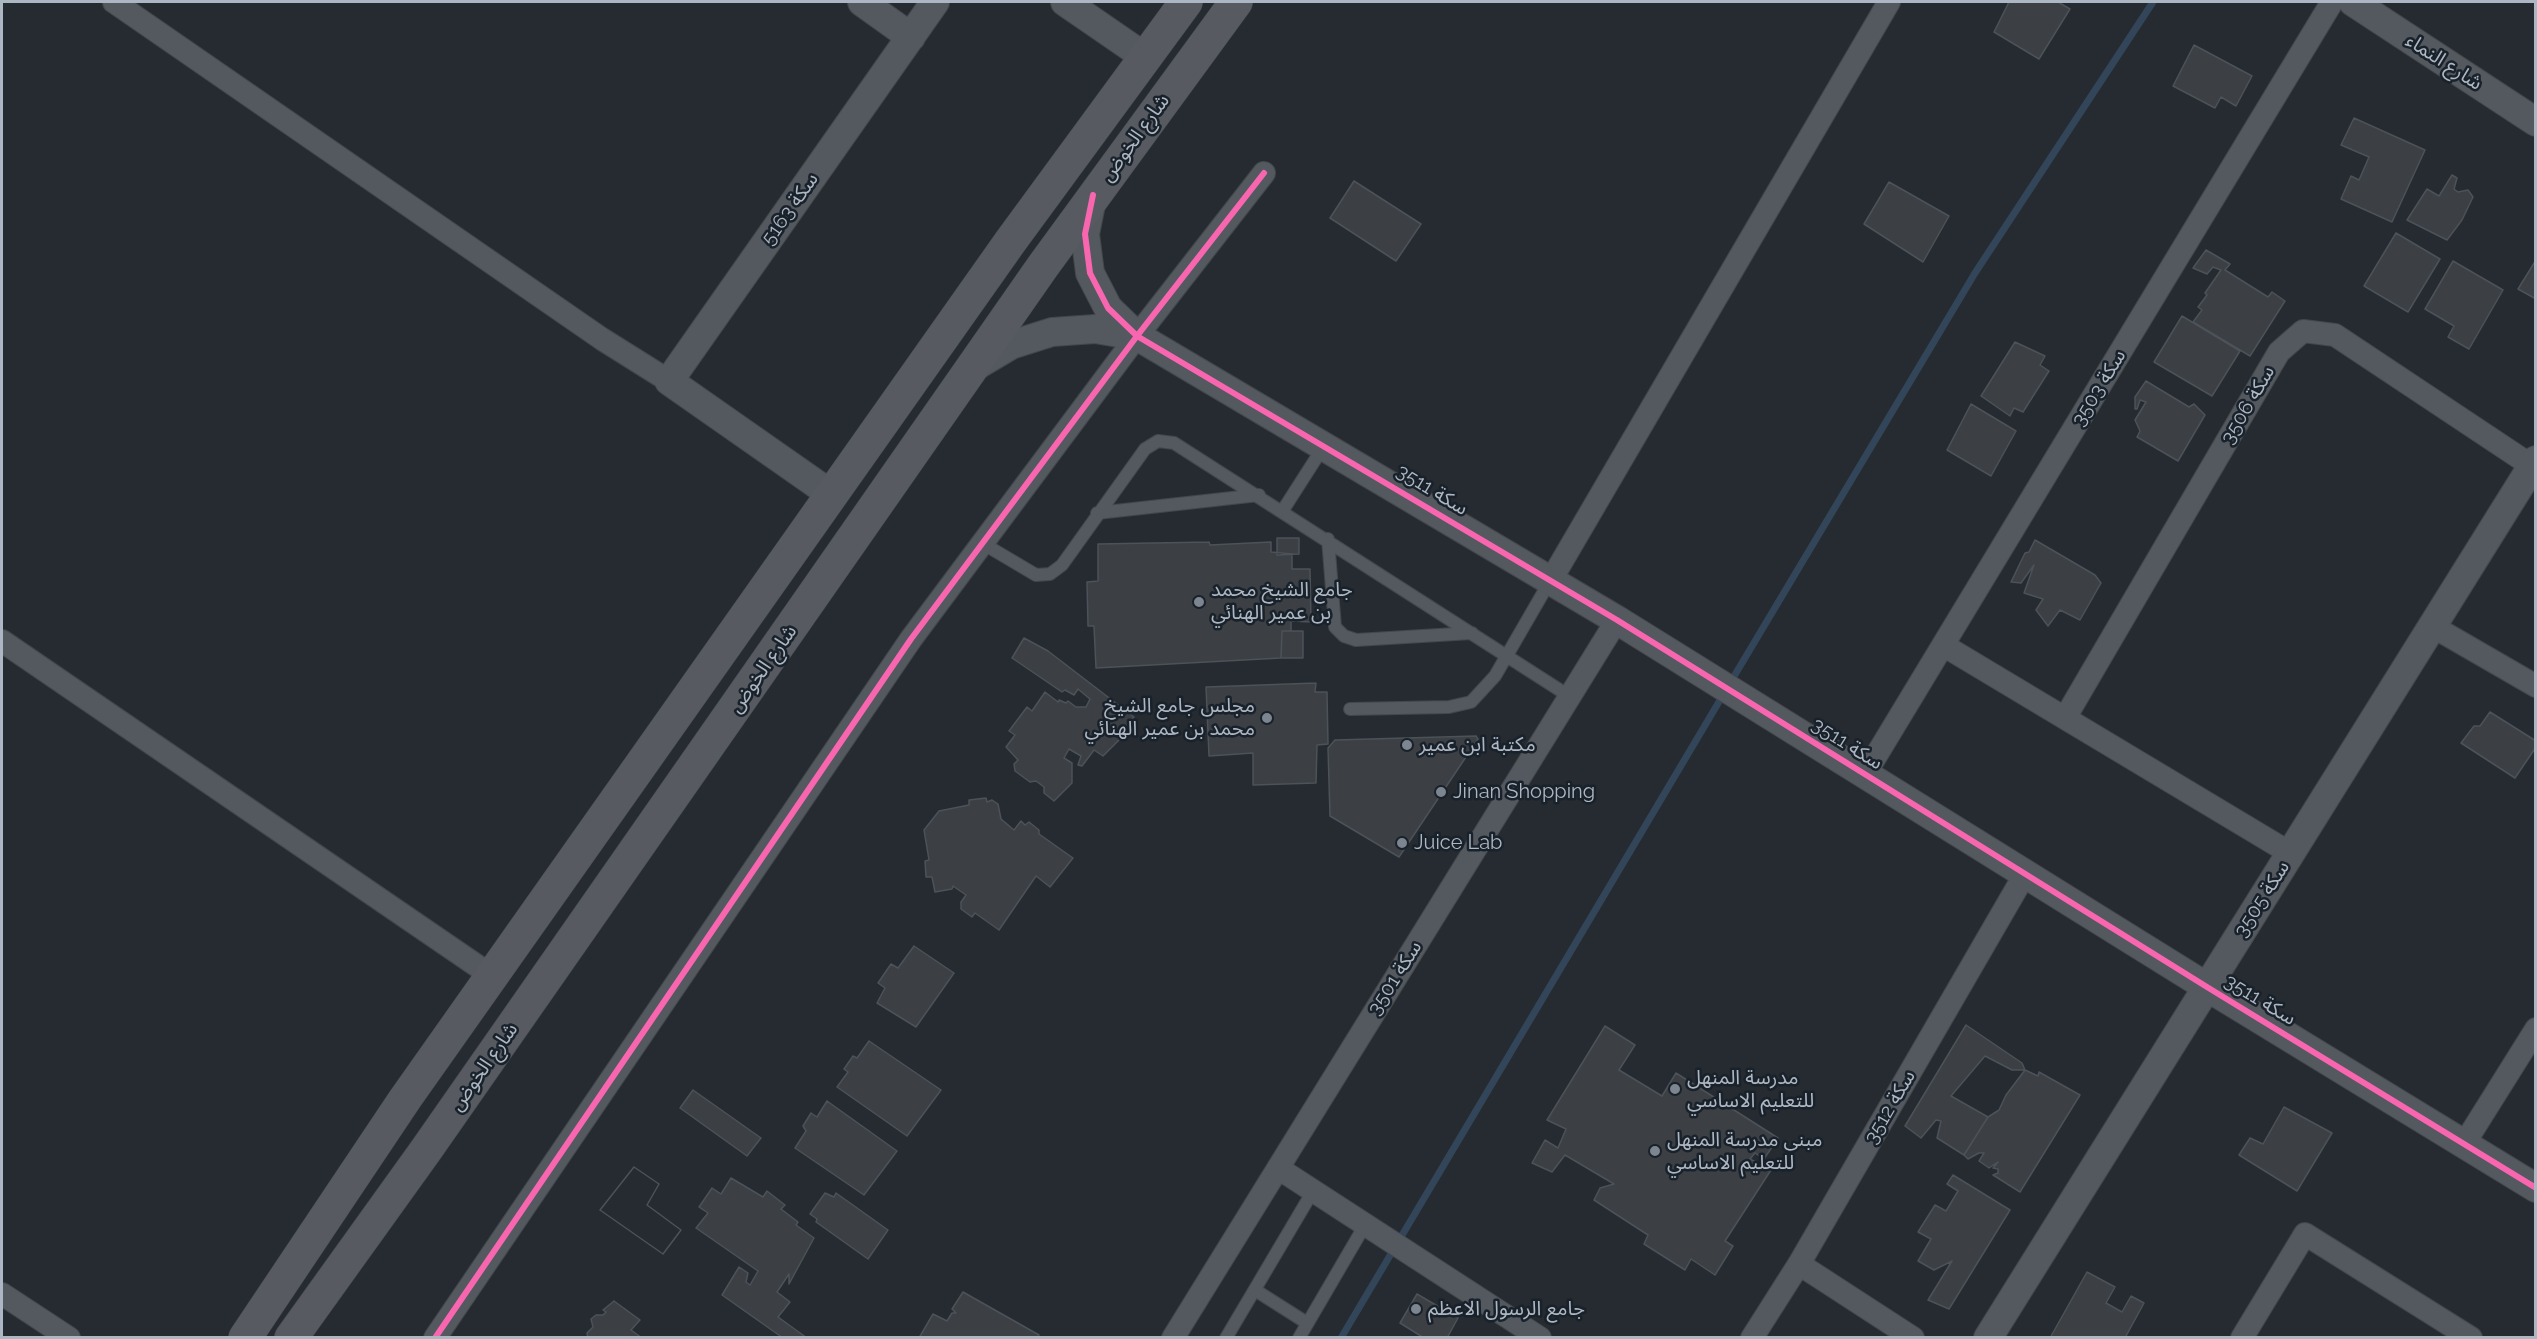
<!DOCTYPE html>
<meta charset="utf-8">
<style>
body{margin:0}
#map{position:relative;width:2537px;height:1339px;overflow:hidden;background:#252b30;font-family:Raleway,sans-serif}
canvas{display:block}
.frame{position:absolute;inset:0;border:3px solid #adb7c3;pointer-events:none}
</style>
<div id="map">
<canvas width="2537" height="1339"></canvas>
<div class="frame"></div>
</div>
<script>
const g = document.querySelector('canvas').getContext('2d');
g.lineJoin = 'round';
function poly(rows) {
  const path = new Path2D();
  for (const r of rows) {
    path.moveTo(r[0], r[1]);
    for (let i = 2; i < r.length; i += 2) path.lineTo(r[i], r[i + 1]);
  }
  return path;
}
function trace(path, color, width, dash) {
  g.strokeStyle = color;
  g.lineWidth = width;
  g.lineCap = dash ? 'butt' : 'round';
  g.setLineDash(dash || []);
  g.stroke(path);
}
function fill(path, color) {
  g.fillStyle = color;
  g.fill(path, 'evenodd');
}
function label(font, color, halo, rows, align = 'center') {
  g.font = font + ' Raleway,"Noto Sans Arabic",sans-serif';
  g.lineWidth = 5;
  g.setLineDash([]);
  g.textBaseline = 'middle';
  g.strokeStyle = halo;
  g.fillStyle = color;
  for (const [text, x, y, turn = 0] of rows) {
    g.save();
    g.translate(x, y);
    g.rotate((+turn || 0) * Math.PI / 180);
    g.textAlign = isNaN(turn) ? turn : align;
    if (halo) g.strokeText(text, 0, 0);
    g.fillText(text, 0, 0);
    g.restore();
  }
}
const stream = poly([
 [1730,683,1975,273,2153,2],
 [1341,1338,1723,695]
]);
const building = poly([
 [2009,2,2058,2,2070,9,2039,59,1994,32,2009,2],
 [2194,45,2252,76,2236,106,2221,97,2215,108,2173,86,2194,45],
 [2354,118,2425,150,2392,222,2341,199,2351,176,2359,180,2369,157,2341,145,2354,118],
 [2452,175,2457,178,2454,189,2458,192,2468,190,2473,197,2462,220,2447,240,2407,220,2427,189,2439,196,2452,175],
 [1354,181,1421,224,1396,261,1330,218,1354,181],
 [1889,182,1949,216,1923,262,1864,224,1889,182],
 [2396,233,2440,259,2408,312,2364,286,2396,233],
 [2206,250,2230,264,2225,270,2268,297,2272,292,2285,301,2250,356,2193,322,2202,310,2198,307,2207,295,2205,293,2221,270,2213,267,2207,274,2193,268,2206,250],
 [2536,260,2536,299,2518,289,2536,260],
 [2453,261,2503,290,2469,349,2448,337,2454,326,2425,309,2453,261],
 [2182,316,2240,351,2212,396,2154,362,2182,316],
 [2015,342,2045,356,2040,365,2049,371,2023,412,2014,408,2010,416,1981,396,2015,342],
 [2146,381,2189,407,2194,404,2205,415,2178,461,2137,437,2140,431,2135,420,2146,402,2140,400,2137,409,2135,409,2135,397,2146,381],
 [1971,404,2016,431,1991,476,1947,450,1971,404],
 [1277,538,1299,538,1299,554,1277,555,1277,538],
 [2035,540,2095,575,2101,583,2080,620,2060,610,2048,626,2036,610,2043,599,2024,593,2034,565,2021,583,2011,582,2025,553,2029,552,2035,540],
 [1209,542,1210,545,1271,542,1271,552,1292,554,1292,569,1310,569,1311,622,1291,621,1291,631,1282,631,1281,658,1096,668,1094,626,1088,626,1087,582,1098,581,1098,544,1209,542],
 [1282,631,1303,631,1303,658,1281,658,1282,631],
 [1024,638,1048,651,1134,717,1123,731,1122,737,1103,756,1094,750,1082,766,1078,765,1081,756,1069,749,1064,758,1072,763,1072,783,1054,801,1044,793,1044,787,1036,781,1030,782,1015,771,1014,764,1018,760,1006,747,1015,735,1009,731,1027,707,1032,711,1045,692,1058,702,1059,700,1066,703,1068,701,1076,707,1086,707,1090,699,1078,689,1074,695,1065,690,1062,692,1012,658,1024,638],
 [1316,683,1315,692,1327,692,1328,744,1317,745,1316,783,1253,785,1253,753,1209,756,1206,687,1316,683],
 [2490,712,2536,741,2536,747,2515,778,2461,743,2474,726,2480,726,2490,712],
 [1476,736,1478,739,1399,857,1330,816,1328,748,1335,740,1476,736],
 [986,798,987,802,992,800,998,804,1001,819,1014,830,1021,821,1025,825,1029,822,1039,830,1039,834,1073,858,1050,887,1036,876,999,930,975,913,972,917,961,909,961,902,966,895,953,886,952,889,935,892,932,877,926,877,925,861,929,860,924,830,939,811,969,805,969,800,986,798],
 [914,946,954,973,916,1027,877,1003,885,988,878,983,891,964,898,968,914,946],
 [1966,1025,2022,1063,2025,1070,2012,1070,1985,1056,1951,1096,1988,1117,1964,1155,1937,1138,1941,1121,1936,1120,1921,1138,1905,1126,1966,1025],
 [1605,1026,1635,1045,1619,1070,1662,1096,1676,1073,1778,1138,1764,1159,1755,1153,1750,1159,1771,1170,1725,1241,1733,1246,1715,1275,1691,1259,1685,1270,1644,1244,1648,1235,1594,1200,1600,1188,1614,1184,1565,1155,1552,1172,1532,1163,1545,1140,1558,1148,1566,1129,1547,1120,1605,1026],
 [869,1041,941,1090,907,1136,837,1087,848,1072,844,1069,853,1056,857,1058,869,1041],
 [2025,1070,2038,1076,2039,1072,2080,1095,2020,1192,1993,1175,1998,1173,1998,1169,1993,1168,1998,1162,1989,1168,1979,1161,1984,1153,1979,1153,1968,1159,1964,1155,1988,1117,1999,1110,2006,1095,2025,1070],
 [693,1090,761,1138,747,1156,680,1108,693,1090],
 [827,1101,897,1151,864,1195,795,1148,806,1131,803,1126,811,1113,817,1117,827,1101],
 [2284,1107,2332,1133,2297,1191,2239,1155,2250,1138,2263,1144,2284,1107],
 [634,1167,659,1184,647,1205,681,1230,663,1254,600,1210,634,1167],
 [634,1167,659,1184,647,1205,681,1230,663,1254,600,1210,634,1167],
 [1953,1175,2010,1210,1949,1309,1928,1300,1952,1261,1934,1270,1918,1261,1931,1239,1918,1232,1935,1205,1946,1211,1958,1191,1947,1184,1953,1175],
 [731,1178,763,1197,767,1191,785,1205,781,1209,798,1222,796,1225,814,1238,789,1284,789,1274,777,1292,790,1302,778,1317,807,1338,783,1338,722,1295,739,1267,748,1273,746,1282,750,1285,758,1271,696,1228,708,1213,699,1207,712,1188,721,1194,731,1178],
 [731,1178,763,1197,767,1191,785,1205,781,1209,798,1222,796,1225,814,1238,789,1284,789,1274,777,1292,790,1302,778,1317,807,1338,783,1338,722,1295,739,1267,748,1273,746,1282,750,1285,758,1271,696,1228,708,1213,699,1207,712,1188,721,1194,731,1178],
 [731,1178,763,1197,767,1191,785,1205,781,1209,798,1222,796,1225,814,1238,789,1284,789,1274,777,1292,790,1302,778,1317,807,1338,783,1338,722,1295,739,1267,748,1273,746,1282,750,1285,758,1271,696,1228,708,1213,699,1207,712,1188,721,1194,731,1178],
 [825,1193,834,1197,836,1193,888,1230,868,1259,816,1222,817,1219,810,1214,825,1193],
 [2087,1272,2115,1287,2106,1303,2122,1312,2131,1296,2144,1303,2125,1338,2050,1338,2087,1272],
 [963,1292,1039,1335,1037,1338,919,1338,933,1314,947,1321,952,1313,956,1313,952,1309,963,1292],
 [1417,1294,1458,1318,1447,1338,1424,1338,1400,1323,1417,1294],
 [614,1301,640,1320,631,1330,642,1338,588,1338,587,1333,593,1327,591,1319,596,1315,603,1315,606,1312,603,1310,614,1301]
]);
const service = poly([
 [1283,510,1324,446],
 [1097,513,1259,495],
 [1328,539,1335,627,1344,636,1356,640,1472,633],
 [982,543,1036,575,1050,574,1062,565,1145,449,1158,441,1174,443,1569,696],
 [1350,709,1449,707,1471,702,1495,676,1550,581],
 [1255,1290,1307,1323],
 [1226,1338,1313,1191],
 [1299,1338,1365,1225]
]);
const minor = poly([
 [114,2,602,339,669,381],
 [1551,580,1889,2],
 [2432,626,2536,686],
 [2,641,492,976],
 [1943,645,2290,853],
 [2065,718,2279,352,2303,331,2335,335,2532,466],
 [1865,774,2332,2],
 [2464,1144,2536,1029],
 [1278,1168,1540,1338],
 [1799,1264,1913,1338],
 [2,1294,69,1338],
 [435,1338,911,639,1137,336,1264,173],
 [1173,1338,1617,620],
 [1752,1338,1799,1264,2025,874],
 [2242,1338,2305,1234,2471,1338]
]);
const tertiary = poly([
 [862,2,911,37],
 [1065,2,1145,57],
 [2353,2,2536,122],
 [1092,199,1085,234,1090,273,1108,308,1137,336,1617,620,2207,987,2536,1188],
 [974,367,1011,345,1052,332,1095,329,1137,336],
 [832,495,669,381,935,2],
 [1988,1338,2536,460]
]);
const primary = poly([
 [245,1338,405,1099,1010,242,1186,2],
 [291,1338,426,1150,1043,266,1236,2]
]);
const cycleway = poly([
 [1093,195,1085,234,1090,273,1108,308,1137,336,1617,620,2207,987,2536,1188],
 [435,1338,911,639,1137,336,1264,173]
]);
const markers = [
 [1199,602,6,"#7d8690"],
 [1267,718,6,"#7d8690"],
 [1407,745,6,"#7d8690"],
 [1441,792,6,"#7d8690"],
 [1402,843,6,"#7d8690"],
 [1675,1089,6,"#7d8690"],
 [1655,1151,6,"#7d8690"],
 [1416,1309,6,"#7d8690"]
];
const streetNames = [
 ["شارع النماء",2444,62,33],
 ["شارع الخوض",1135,138,-54],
 ["سكة 5163",790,209,-55],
 ["سكة 3503",2099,388,-59],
 ["سكة 3506",2248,405,-60],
 ["سكة 3511",1432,490,31],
 ["شارع الخوض",763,669,-55],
 ["سكة 3511",1847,744,32],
 ["سكة 3505",2262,899,-58],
 ["سكة 3501",1395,978,-58],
 ["سكة 3511",2260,1000,31],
 ["شارع الخوض",484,1067,-55],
 ["سكة 3512",1890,1107,-60]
];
const poiNames = [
 ["جامع الشيخ محمد",1211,590],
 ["بن عمير الهنائي",1211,613],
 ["مجلس جامع الشيخ",1255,706,"right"],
 ["محمد بن عمير الهنائي",1255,729,"right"],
 ["مكتبة ابن عمير",1419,745],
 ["Jinan Shopping",1453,792],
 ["Juice Lab",1414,843],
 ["مدرسة المنهل",1687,1078],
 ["للتعليم الاساسي",1687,1101],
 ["مبنى مدرسة المنهل",1667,1140],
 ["للتعليم الاساسي",1667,1163],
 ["جامع الرسول الاعظم",1428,1309]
];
trace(stream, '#324559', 7);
fill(building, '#3c4045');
trace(building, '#4c5259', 1.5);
trace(service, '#42474b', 14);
trace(minor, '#42474b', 24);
trace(tertiary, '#42474b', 30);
trace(primary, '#42474d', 34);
trace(service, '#54585f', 12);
trace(minor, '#54585f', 22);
trace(tertiary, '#54585f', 28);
trace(primary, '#575b61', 33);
trace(cycleway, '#f766af', 6);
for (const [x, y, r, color] of markers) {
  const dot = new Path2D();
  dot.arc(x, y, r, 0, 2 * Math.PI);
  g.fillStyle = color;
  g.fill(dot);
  trace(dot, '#19212a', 2);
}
label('20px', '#adb7c3', '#19212a', streetNames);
label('20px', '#adb7c3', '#19212a', poiNames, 'left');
</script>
